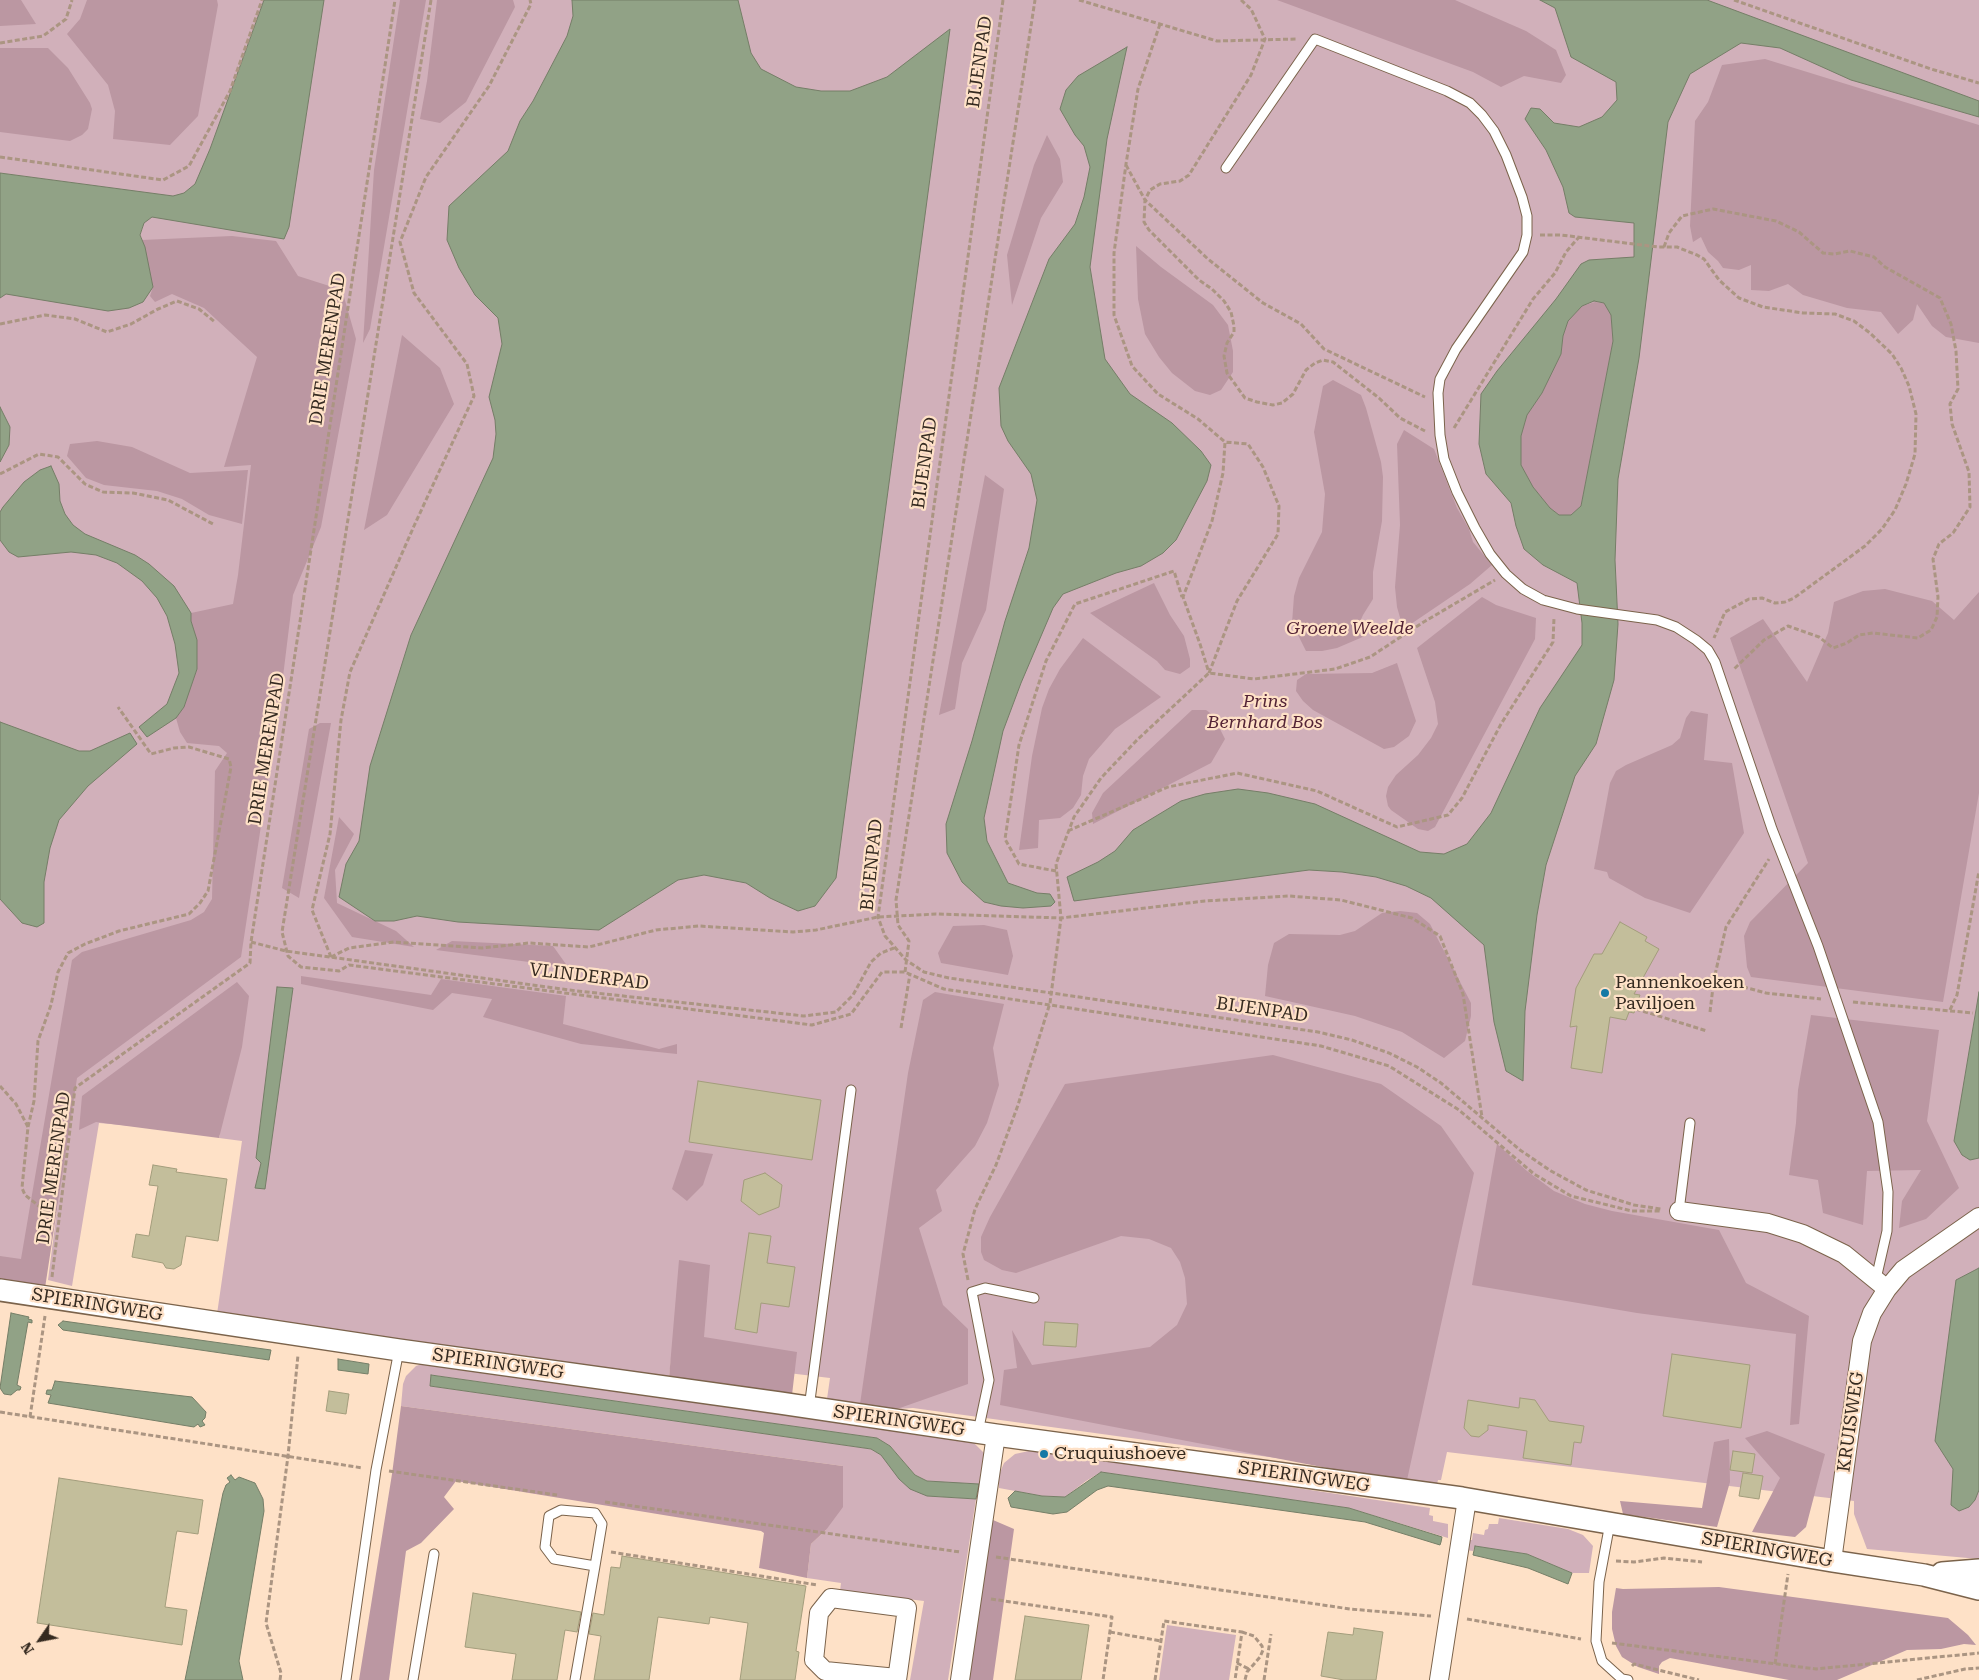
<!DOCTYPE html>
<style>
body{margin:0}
#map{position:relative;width:1979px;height:1680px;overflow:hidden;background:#fee1c7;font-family:"Roboto Serif",serif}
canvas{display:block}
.north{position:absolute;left:15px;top:1615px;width:50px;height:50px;-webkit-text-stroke:4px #fee1c7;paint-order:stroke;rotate:237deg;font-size:14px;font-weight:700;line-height:20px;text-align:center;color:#352a20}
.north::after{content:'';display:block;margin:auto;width:18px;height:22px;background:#352a20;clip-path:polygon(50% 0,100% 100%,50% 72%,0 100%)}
</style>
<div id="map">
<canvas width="1979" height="1680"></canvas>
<div class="north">N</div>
</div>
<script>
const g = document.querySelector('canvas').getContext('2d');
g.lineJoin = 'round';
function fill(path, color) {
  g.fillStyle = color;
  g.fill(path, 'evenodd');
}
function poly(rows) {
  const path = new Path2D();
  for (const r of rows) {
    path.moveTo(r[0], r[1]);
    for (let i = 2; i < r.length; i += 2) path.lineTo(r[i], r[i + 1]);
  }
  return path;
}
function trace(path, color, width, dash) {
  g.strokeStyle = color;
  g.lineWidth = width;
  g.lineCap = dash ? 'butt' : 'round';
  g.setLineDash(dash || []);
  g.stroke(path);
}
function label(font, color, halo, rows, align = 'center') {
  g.font = font + ' "Roboto Serif",serif';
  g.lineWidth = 4.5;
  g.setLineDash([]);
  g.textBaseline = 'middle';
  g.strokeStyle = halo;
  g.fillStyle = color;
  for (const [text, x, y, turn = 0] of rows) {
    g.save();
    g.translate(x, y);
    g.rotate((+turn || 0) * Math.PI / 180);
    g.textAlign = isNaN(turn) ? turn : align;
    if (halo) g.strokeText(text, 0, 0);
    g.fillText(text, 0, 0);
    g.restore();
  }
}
const green = poly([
 [0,0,1979,0,1979,1559,1867,1549,1854,1514,1854,1501,1447,1452,1441,1480,1438,1480,1437,1484,1407,1480,1407,1476,913,1408,897,1409,901,1408,827,1399,830,1378,671,1359,669,1378,217,1314,242,1141,219,1138,220,1134,99,1123,72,1286,48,1280,78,1047,80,991,43,1284,0,1277,0,214,142,239,140,235,143,227,125,190,0,173],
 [428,1362,971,1440,984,1453,979,1484,950,1483,927,1481,915,1475,890,1446,877,1438,432,1375,430,1386,871,1449,881,1455,928,1496,976,1499,948,1680,910,1680,924,1601,840,1591,841,1583,807,1578,811,1544,826,1530,843,1466,401,1406,403,1384,406,1376,416,1366],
 [1029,1451,1084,1456,1430,1508,1429,1515,1433,1516,1433,1521,1448,1524,1448,1538,1349,1508,1101,1472,1086,1481,1065,1497,1042,1496,999,1488,999,1475,1004,1463,1015,1454],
 [1499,1518,1568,1529,1583,1535,1593,1546,1589,1573,1572,1573,1527,1554,1475,1546,1473,1551,1466,1550,1468,1540,1472,1540,1473,1533,1484,1535,1485,1530,1488,1529,1489,1524,1498,1524],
 [1167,1625,1236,1635,1229,1680,1159,1680]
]);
const forest = poly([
 [0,0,21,0,36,24,0,26],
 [87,0,217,0,218,5,198,116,170,145,113,139,115,111,108,85,67,34,80,19],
 [400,0,426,0,370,329,363,343,374,170],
 [437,0,513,0,515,7,466,102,440,123,420,119,427,81],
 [1277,0,1455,0,1526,31,1556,50,1566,75,1561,83,1524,76,1501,87,1473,72],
 [0,48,48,48,68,68,90,103,92,109,88,129,82,135,70,141,0,132],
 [1765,59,1979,125,1979,343,1946,337,1932,326,1917,304,1913,320,1898,334,1881,312,1847,308,1803,295,1788,284,1769,291,1751,290,1751,265,1739,270,1723,268,1718,261,1708,252,1701,237,1693,242,1690,226,1695,121,1708,102,1722,65],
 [1047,135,1060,159,1063,182,1041,218,1012,305,1007,255,1034,165],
 [232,236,276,241,298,276,342,290,356,339,321,527,293,595,280,701,241,957,77,1078,45,1288,0,1281,0,1256,21,1259,72,960,82,952,191,920,204,912,212,899,215,771,227,753,219,746,187,743,180,732,176,718,184,707,197,669,197,640,191,621,191,613,233,604,238,575,251,465,224,467,257,357,204,308,172,294,155,302,150,296,153,287,142,240],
 [1136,246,1161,267,1213,305,1228,325,1233,351,1233,372,1221,390,1210,395,1195,391,1172,373,1159,357,1145,334,1138,299],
 [1595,302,1604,303,1611,314,1613,341,1581,506,1571,515,1559,515,1550,508,1533,487,1521,465,1521,436,1527,415,1542,393,1561,354,1563,336,1568,321,1582,306],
 [402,335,440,368,454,404,387,515,364,530],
 [1333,380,1361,395,1366,408,1381,462,1383,477,1382,521,1373,572,1373,599,1363,615,1358,626,1365,636,1337,648,1322,651,1306,651,1292,623,1294,596,1299,578,1322,532,1325,494,1314,432,1323,386],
 [1404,430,1434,449,1457,508,1469,529,1473,542,1492,565,1470,584,1408,626,1404,625,1401,621,1397,607,1395,587,1400,525,1397,444],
 [97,441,132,447,190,473,248,470,242,524,209,515,182,499,157,491,104,485,86,478,67,456,70,444],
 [985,475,1004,489,986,610,962,663,955,709,939,715],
 [1154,583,1170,615,1184,636,1190,659,1190,667,1180,674,1165,670,1157,661,1090,613],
 [1885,589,1932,601,1954,620,1979,592,1979,793,1943,1002,1751,977,1747,967,1744,936,1750,922,1808,863,1730,638,1763,619,1807,682,1828,633,1834,602,1863,591],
 [1482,597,1496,605,1536,618,1535,639,1435,827,1428,831,1418,829,1391,810,1388,806,1386,796,1388,787,1396,775,1418,755,1431,738,1438,724,1435,702,1417,648],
 [1083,638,1161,697,1115,729,1089,759,1083,776,1081,795,1073,808,1060,818,1039,820,1038,848,1019,850,1032,756,1042,708,1049,689,1060,669],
 [1397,663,1416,721,1409,736,1394,747,1384,749,1313,710,1303,701,1296,691,1297,680,1306,674,1372,673],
 [1192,710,1206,710,1213,715,1225,739,1211,763,1093,824,1092,813,1103,793],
 [1691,711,1708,714,1704,760,1732,763,1744,833,1690,913,1645,898,1609,878,1607,872,1594,869,1610,783,1616,771,1626,765,1672,745,1680,738,1686,718],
 [320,723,331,723,299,898,282,888,309,729],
 [339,817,354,834,335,870,337,903,396,931,414,947,352,937,324,898],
 [1400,911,1417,913,1430,924,1471,1003,1471,1016,1465,1041,1444,1058,1402,1032,1355,1016,1265,996,1268,965,1274,943,1289,934,1340,935,1355,931,1382,913],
 [984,925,1007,930,1013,956,1008,975,941,963,938,953,953,926],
 [452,941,553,946,568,967,436,950],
 [301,976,431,995,441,979,566,996,563,1024,659,1049,677,1044,677,1054,581,1044,483,1017,492,999,452,993,433,1010,301,984],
 [237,982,249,996,242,1047,219,1138,96,1122,79,1130,82,1096],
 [935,992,1004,1004,993,1048,999,1085,987,1123,975,1146,936,1190,942,1211,919,1228,943,1305,968,1329,968,1384,897,1409,860,1404,908,1073,923,1000],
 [1811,1015,1939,1030,1927,1121,1959,1188,1926,1219,1899,1228,1902,1201,1921,1170,1867,1171,1863,1225,1823,1213,1818,1180,1789,1175,1796,1123,1798,1090],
 [1273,1055,1381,1084,1441,1126,1474,1173,1407,1480,1348,1472,1000,1405,1004,1370,1017,1368,1012,1330,1032,1365,1150,1347,1177,1325,1187,1304,1185,1278,1180,1262,1171,1248,1149,1239,1121,1236,1016,1273,1002,1270,984,1260,981,1252,981,1237,990,1217,1065,1084],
 [1497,1144,1527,1171,1554,1191,1585,1204,1612,1211,1719,1230,1746,1283,1809,1316,1799,1424,1790,1425,1796,1334,1637,1313,1472,1285],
 [685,1150,713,1154,703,1185,687,1201,672,1189],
 [679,1260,710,1265,704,1337,797,1352,792,1395,669,1378],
 [401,1406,843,1466,843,1507,826,1530,811,1544,807,1578,759,1568,764,1533,761,1531,456,1481,444,1497,454,1509,421,1543,406,1551,389,1680,359,1680,392,1474],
 [1767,1431,1825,1454,1806,1527,1795,1537,1752,1532,1780,1478,1745,1438],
 [1729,1439,1730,1482,1717,1527,1623,1514,1620,1501,1702,1508,1714,1442],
 [993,1520,1014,1529,993,1680,968,1680,983,1575],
 [1719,1587,1948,1618,1968,1635,1976,1645,1964,1644,1941,1649,1907,1650,1837,1680,1789,1680,1670,1658,1662,1662,1659,1666,1659,1674,1638,1667,1622,1657,1616,1646,1612,1629,1612,1612,1616,1588,1623,1589]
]);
const water = poly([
 [264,0,324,0,289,227,284,239,152,217,144,223,140,235,145,247,153,287,143,302,129,308,108,311,6,294,0,298,0,173,173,196,184,193,195,184,210,149,264,0],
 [572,0,738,0,751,53,761,69,796,87,821,91,850,91,887,77,950,29,836,878,815,906,798,911,770,898,746,883,704,875,678,880,599,930,458,922,417,916,394,921,375,921,339,897,346,864,359,841,370,766,411,635,493,458,496,434,495,420,489,397,502,344,498,318,475,295,459,268,447,240,449,206,508,151,520,121,533,101,567,36,573,16,572,0],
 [1540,0,1707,0,1979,101,1979,117,1851,80,1780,48,1741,43,1690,74,1668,122,1639,358,1618,479,1615,560,1618,624,1614,680,1596,744,1575,776,1546,865,1537,915,1525,1011,1523,1081,1506,1071,1494,1022,1484,945,1431,898,1406,886,1376,877,1342,872,1309,870,1074,901,1067,877,1098,862,1115,851,1133,830,1181,801,1205,794,1238,789,1268,793,1315,804,1420,852,1444,854,1467,844,1491,813,1540,708,1582,645,1582,623,1577,583,1543,565,1524,549,1516,526,1511,503,1486,474,1479,444,1481,394,1497,371,1556,299,1581,264,1589,260,1634,257,1634,223,1575,217,1569,213,1563,187,1546,150,1525,119,1531,108,1540,109,1554,123,1579,127,1602,117,1617,100,1616,82,1571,57,1555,8,1540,0],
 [1594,301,1604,303,1611,315,1613,341,1581,506,1571,515,1559,515,1550,508,1533,487,1521,465,1521,436,1527,415,1542,393,1561,354,1563,336,1568,321,1582,306,1594,301],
 [1127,47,1107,139,1090,267,1105,359,1130,394,1172,423,1201,451,1211,465,1207,481,1176,540,1163,553,1141,566,1116,573,1063,594,1053,608,1021,683,1003,731,984,818,987,841,1008,883,1037,893,1050,894,1055,902,1051,906,1023,908,1001,906,984,902,962,882,947,853,946,824,972,741,1005,621,1029,548,1037,500,1031,474,1008,441,1001,426,999,388,1049,259,1075,224,1084,197,1090,167,1084,146,1075,135,1060,109,1066,90,1078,76,1127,47],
 [0,407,10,427,9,445,0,462,0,407],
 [51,466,59,484,60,501,65,514,73,525,85,534,135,555,149,564,174,586,191,613,191,621,197,640,197,669,184,707,176,718,147,737,139,727,167,704,179,673,175,644,167,616,157,598,142,581,117,563,96,555,71,552,18,557,9,552,0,540,0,512,3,507,24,482,40,470,51,466],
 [0,722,79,751,90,751,130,733,137,744,88,786,59,820,50,848,44,882,44,923,37,927,22,923,0,899,0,722],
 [277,987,293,988,265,1189,255,1188,261,1163,256,1158,277,987],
 [1979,992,1979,1158,1970,1160,1962,1155,1954,1141,1979,992],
 [1979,1268,1979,1490,1975,1500,1969,1507,1959,1511,1951,1505,1953,1469,1935,1441,1956,1280,1979,1268],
 [11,1313,29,1317,28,1319,32,1320,32,1323,28,1322,17,1385,21,1387,20,1390,17,1390,11,1395,4,1394,0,1388,11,1313],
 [63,1321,271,1350,269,1360,63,1330,58,1325,63,1321],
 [338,1359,369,1364,368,1374,338,1370,338,1359],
 [431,1375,877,1438,890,1446,915,1475,927,1481,979,1484,976,1499,927,1496,910,1489,899,1479,881,1455,871,1449,430,1386,431,1375],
 [55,1381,192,1397,206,1412,205,1418,202,1421,205,1425,200,1427,198,1424,194,1427,48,1403,51,1395,46,1394,47,1390,52,1390,55,1381],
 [1101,1472,1349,1508,1439,1536,1442,1537,1441,1542,1440,1545,1365,1522,1108,1486,1097,1490,1067,1512,1053,1514,1011,1507,1008,1498,1015,1491,1042,1496,1065,1497,1101,1472],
 [231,1475,235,1480,239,1477,255,1483,263,1499,264,1511,239,1661,243,1680,185,1680,223,1493,226,1485,230,1482,227,1478,231,1475],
 [1475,1546,1527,1554,1572,1573,1568,1584,1528,1568,1473,1555,1475,1546]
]);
const building = poly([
 [1620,922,1647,937,1645,941,1659,949,1634,994,1640,995,1634,1013,1629,1012,1626,1020,1610,1017,1602,1073,1571,1068,1577,1026,1570,1027,1576,988,1594,954,1602,954,1620,922],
 [698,1081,821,1100,812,1160,689,1142,698,1081],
 [153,1165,177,1169,176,1172,227,1179,218,1241,186,1236,181,1265,174,1269,166,1268,163,1263,132,1257,136,1234,149,1236,158,1186,149,1185,153,1165],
 [765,1173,782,1185,779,1207,759,1215,741,1201,744,1180,765,1173],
 [749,1233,771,1236,767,1263,795,1267,789,1307,761,1303,757,1333,735,1329,749,1233],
 [1045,1322,1078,1324,1076,1347,1043,1345,1045,1322],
 [1672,1354,1750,1365,1741,1428,1663,1416,1672,1354],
 [329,1391,349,1394,346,1414,326,1411,329,1391],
 [1520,1398,1535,1400,1549,1421,1584,1426,1581,1443,1574,1442,1571,1465,1523,1458,1527,1431,1488,1425,1488,1430,1479,1437,1471,1436,1464,1428,1468,1400,1519,1408,1520,1398],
 [1733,1451,1755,1454,1752,1473,1730,1470,1733,1451],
 [1743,1473,1763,1476,1759,1499,1739,1496,1743,1473],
 [59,1478,203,1500,198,1534,177,1531,176,1535,165,1607,187,1610,182,1645,37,1623,59,1478],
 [622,1556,806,1586,796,1651,799,1652,795,1680,740,1680,748,1623,710,1617,709,1624,658,1617,649,1680,594,1680,601,1636,589,1634,593,1613,604,1615,611,1567,620,1568,622,1556],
 [473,1593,581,1612,577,1632,565,1630,557,1680,512,1680,516,1654,465,1647,473,1593],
 [1025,1616,1089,1625,1081,1680,1015,1680,1025,1616],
 [1354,1628,1383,1632,1376,1680,1344,1680,1321,1676,1328,1632,1353,1635,1354,1628]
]);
const path = poly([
 [431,0,282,932,288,956,301,967,339,971,349,965,812,1025,851,1014,882,972,905,972,944,989,1321,1046,1389,1066,1459,1110,1534,1174,1571,1196,1632,1211,1661,1211],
 [1003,0,878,917,885,936,906,960,924,972,949,978,1318,1032,1352,1040,1389,1053,1417,1067,1441,1083,1520,1150,1551,1171,1586,1190,1634,1205,1661,1209],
 [1079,0,1217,41,1297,39],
 [1241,0,1251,9,1265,39,1251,75,1189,175,1180,181,1160,184,1150,190,1145,200,1144,222,1149,230,1199,280,1212,289,1224,301,1231,312,1234,326,1234,332,1227,343,1224,356,1227,373,1245,398,1257,402,1273,405,1282,403,1293,394,1306,370,1315,363,1323,360,1333,362,1379,398,1400,418,1425,431],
 [1734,0,1931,69,1979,83],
 [1160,24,1138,89,1126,164,1114,253,1114,315,1132,366,1158,394,1198,419,1225,442,1223,473,1212,521,1183,597,1200,644,1209,673],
 [0,43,43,36,66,19,72,0],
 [0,157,163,180,189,166,230,91,262,0],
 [1126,165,1145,200,1208,259,1263,303,1301,324,1324,349,1425,397],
 [1540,235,1561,235,1658,247,1677,247,1697,255,1704,259,1719,280,1739,298,1763,307,1803,313,1835,314,1854,321,1870,333,1892,354,1901,368,1909,386,1916,414,1915,454,1906,484,1895,510,1882,529,1865,546,1794,598,1785,602,1775,603,1762,598,1749,599,1725,612,1714,638],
 [1664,247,1669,233,1682,216,1713,209,1776,221,1799,232,1823,253,1834,254,1850,251,1874,257,1885,267,1940,298,1951,324,1956,351,1958,389,1950,404,1952,424,1969,472,1970,507,1953,533,1939,544,1933,559,1938,597,1937,617,1931,630,1918,638,1873,633,1859,635,1847,643,1833,648,1819,637,1788,626,1764,640,1733,670],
 [0,324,45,315,75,319,107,332,131,324,158,309,177,301,199,309,215,322],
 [1454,428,1533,299,1555,273,1566,252,1579,237],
 [0,474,39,454,58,457,85,484,103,492,133,493,168,500,213,524],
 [1209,673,1237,601,1278,534,1279,506,1263,467,1248,444,1225,442],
 [1068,831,1168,787,1237,773,1317,791,1397,827,1448,815,1462,798,1501,724,1553,642,1554,618],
 [1056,871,1019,864,1005,839,1019,745,1046,661,1075,604,1174,571,1182,597],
 [251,942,286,951,569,990,804,1016,836,1012,853,995,871,962,881,953,894,948],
 [331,957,349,948,394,942,482,948,529,943,589,947,656,930,699,926,793,932,816,930,878,917,898,916,936,914,1061,918,1205,901,1289,896,1341,900,1412,918,1440,936,1463,994,1482,1117],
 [331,957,312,910,330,834,341,720,350,672,414,526,474,396,467,364,414,293,400,242,426,177,489,86,531,4,530,0],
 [905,972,909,941,898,925,896,900,1035,0],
 [1714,979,1766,993,1821,999],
 [1853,1002,1973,1013],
 [1636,1009,1707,1031],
 [1950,1010,1957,995,1979,871],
 [1710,1012,1714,979,1726,927,1769,859],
 [901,1028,910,974],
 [0,1086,16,1104,28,1127,22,1188,25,1195,44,1210,60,1215],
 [28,1127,34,1101,38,1041,51,1005,58,972,68,953,85,944,119,931,189,914,200,903,208,891,231,767,229,759,189,747,174,748,151,754,118,707],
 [52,1277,75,1088,250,963,251,942,395,0],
 [968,1280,963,1254,975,1209,996,1165,1018,1105,1050,1003,1061,918,1056,864,1074,817,1101,778,1137,740,1209,673,1254,679,1335,669,1370,657,1422,623,1495,580],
 [0,1412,363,1468],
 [30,1417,45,1316],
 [389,1471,557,1495],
 [605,1502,960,1552],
 [611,1552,817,1585],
 [996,1557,1350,1609,1431,1616],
 [1616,1561,1634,1562,1664,1558,1702,1562],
 [991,1599,1112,1617,1103,1680],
 [1467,1619,1581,1639],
 [1110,1632,1161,1641],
 [1242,1632,1254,1636,1262,1646,1263,1650,1260,1657,1247,1672,1245,1680],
 [1612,1643,1816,1669,1979,1653],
 [1237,1663,1249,1669],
 [1775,1664,1788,1574],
 [1632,1666,1634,1664,1699,1680],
 [280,1680,281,1673,266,1623,288,1456,298,1355],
 [1155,1680,1164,1621,1242,1632,1235,1680],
 [1264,1680,1271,1634],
 [1917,1680,1965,1669,1979,1668]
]);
const service = poly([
 [1226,168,1315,39,1447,91,1470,103,1482,115,1494,131,1506,155,1522,197,1527,216,1527,235,1523,252,1456,349,1440,379,1438,393,1440,435,1444,459,1457,492,1475,528,1490,554,1506,574,1523,589,1543,600,1577,609,1657,620,1676,627,1696,640,1708,650,1715,662,1772,829,1818,946,1878,1122,1888,1192,1887,1231,1876,1279],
 [1679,1211,1690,1123],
 [809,1408,851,1090],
 [978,1432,989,1380,972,1292,985,1288,1034,1298],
 [1610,1523,1599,1582,1596,1641,1602,1661,1622,1679,1628,1680],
 [346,1680,376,1470,399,1350],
 [413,1680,434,1554],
 [575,1680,595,1566,602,1524,595,1513,561,1510,549,1516,545,1547,554,1559,595,1566]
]);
const minor = poly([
 [1679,1211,1768,1223,1803,1234,1844,1254,1887,1289],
 [1832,1561,1862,1341,1872,1313,1887,1289,1903,1270,1979,1217],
 [897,1680,907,1608,831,1598,819,1613,814,1660,825,1671,897,1678],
 [960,1680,996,1435],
 [1439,1680,1467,1499]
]);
const tertiary = poly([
 [0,1290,399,1350,780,1403,996,1435,1462,1498,1832,1561,1924,1575,1979,1589],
 [1942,1573,1979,1570]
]);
const markers = [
 [1605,993,5,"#1679a5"],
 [1044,1454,5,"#1679a5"]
];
const streetNames = [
 ["BIJENPAD",980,62,-82],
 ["DRIE MERENPAD",328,349,-81],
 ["BIJENPAD",925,463,-82],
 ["DRIE MERENPAD",267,749,-81],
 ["BIJENPAD",872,865,-84],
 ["VLINDERPAD",589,977,7],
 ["BIJENPAD",1262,1010,8],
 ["DRIE MERENPAD",54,1168,-82],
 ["SPIERINGWEG",97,1305,9],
 ["SPIERINGWEG",498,1364,8],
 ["SPIERINGWEG",899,1421,8],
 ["KRUISWEG",1851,1422,-82],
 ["SPIERINGWEG",1304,1477,8],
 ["SPIERINGWEG",1767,1550,10]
];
const parkNames = [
 ["Groene Weelde",1350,629],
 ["Prins",1265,702],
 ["Bernhard Bos",1265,723]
];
const poiNames = [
 ["Pannenkoeken",1615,983],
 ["Paviljoen",1615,1004],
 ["Cruquiushoeve",1054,1454]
];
fill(green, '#d1b0ba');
fill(forest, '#bb97a2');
fill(water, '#91a286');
trace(water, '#757e67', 1);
fill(building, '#c3be9b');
trace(building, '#a39d7c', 1);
trace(service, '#7b634b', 11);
trace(minor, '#7b634b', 20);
trace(tertiary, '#7b634b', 24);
trace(path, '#ab9582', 3, [5, 2.5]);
trace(service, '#fff', 9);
trace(minor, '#fff', 18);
trace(tertiary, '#fff', 21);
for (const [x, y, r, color] of markers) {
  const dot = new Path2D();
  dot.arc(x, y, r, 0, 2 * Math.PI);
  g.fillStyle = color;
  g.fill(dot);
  trace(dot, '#fee1c7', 2);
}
label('18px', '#352a20', '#fee1c7', streetNames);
label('italic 18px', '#542436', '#fee1c7', parkNames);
label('18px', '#352a20', '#fee1c7', poiNames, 'left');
</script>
